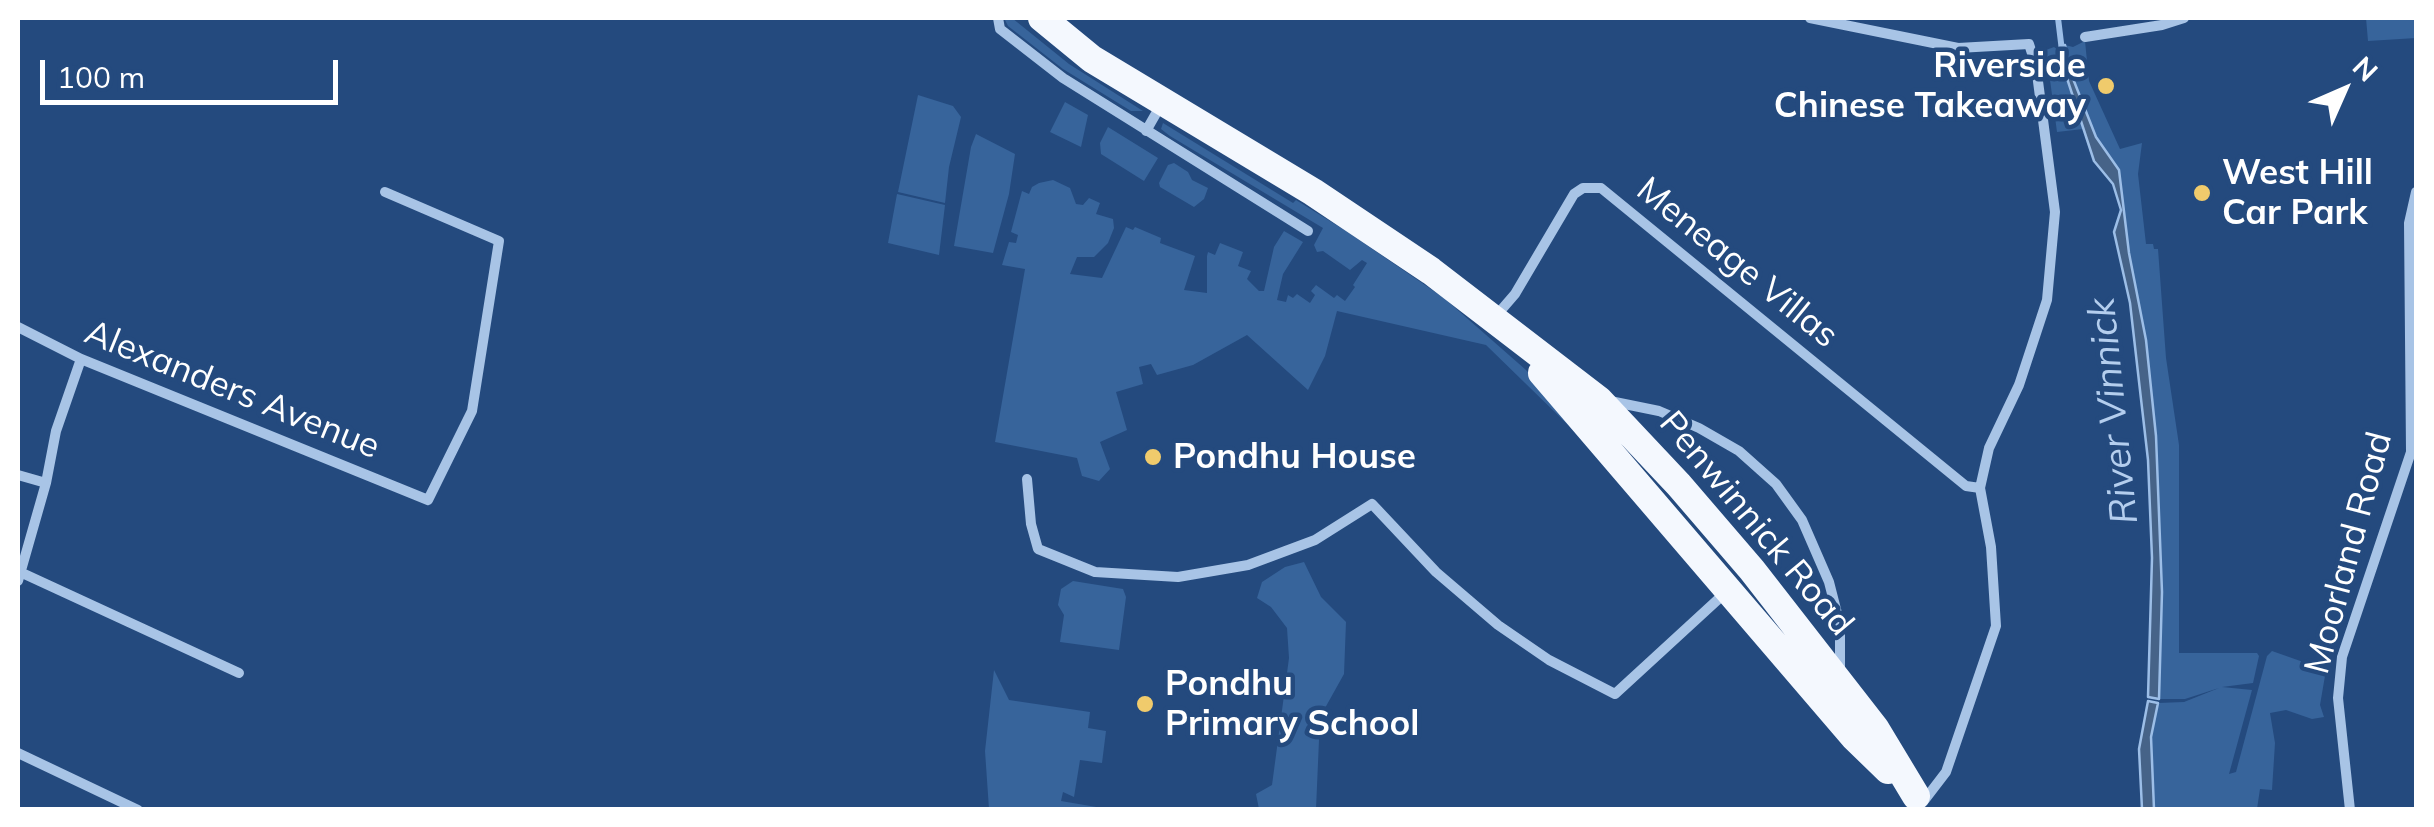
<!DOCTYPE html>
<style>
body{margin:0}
#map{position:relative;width:2434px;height:827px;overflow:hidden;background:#244a7e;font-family:Mulish,sans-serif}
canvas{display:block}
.frame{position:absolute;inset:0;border:20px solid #fff;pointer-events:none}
.north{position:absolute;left:2294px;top:40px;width:100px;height:100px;-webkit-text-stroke:8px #244a7e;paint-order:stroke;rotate:45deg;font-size:28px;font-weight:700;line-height:40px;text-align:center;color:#fff}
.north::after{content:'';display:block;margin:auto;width:35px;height:45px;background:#fff;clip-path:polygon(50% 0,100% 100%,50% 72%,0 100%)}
.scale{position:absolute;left:40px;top:60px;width:298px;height:45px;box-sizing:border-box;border:5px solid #fff;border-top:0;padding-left:12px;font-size:30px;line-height:35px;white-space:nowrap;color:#fff;-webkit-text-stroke:8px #244a7e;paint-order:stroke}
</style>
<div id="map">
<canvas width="2434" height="827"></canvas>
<div class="frame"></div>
<div class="north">N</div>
<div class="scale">100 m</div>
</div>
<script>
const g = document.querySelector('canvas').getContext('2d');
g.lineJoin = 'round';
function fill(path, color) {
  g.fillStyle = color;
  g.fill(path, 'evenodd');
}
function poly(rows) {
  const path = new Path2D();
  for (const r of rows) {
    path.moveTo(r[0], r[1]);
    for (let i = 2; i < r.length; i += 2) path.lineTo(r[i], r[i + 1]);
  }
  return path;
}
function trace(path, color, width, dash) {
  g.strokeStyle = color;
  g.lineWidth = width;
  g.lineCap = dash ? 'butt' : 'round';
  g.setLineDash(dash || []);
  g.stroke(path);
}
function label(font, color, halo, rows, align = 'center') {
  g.font = font + ' Mulish,sans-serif';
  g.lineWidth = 9;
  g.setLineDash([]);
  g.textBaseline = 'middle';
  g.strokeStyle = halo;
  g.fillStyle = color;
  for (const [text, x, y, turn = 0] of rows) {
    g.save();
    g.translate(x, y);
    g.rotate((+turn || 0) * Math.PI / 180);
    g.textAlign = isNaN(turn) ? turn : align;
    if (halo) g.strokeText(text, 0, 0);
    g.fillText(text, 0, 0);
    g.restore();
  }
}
const green = poly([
 [1004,18,1012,18,1069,64,1143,111,1131,111,1063,69,1008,26],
 [2366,18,2416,18,2416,38,2368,41],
 [2085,41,2089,81,2120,149,2142,143,2138,174,2146,244,2153,244,2154,249,2158,249,2166,358,2179,445,2179,653,2257,653,2259,656,2253,683,2222,687,2252,690,2229,774,2236,772,2267,656,2272,651,2326,670,2320,705,2324,717,2312,719,2286,710,2270,713,2275,743,2272,790,2260,789,2257,809,2154,809,2151,737,2158,703,2184,702,2219,688,2185,699,2159,699,2162,592,2156,436,2146,340,2129,253,2119,171,2096,137,2070,71,2065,45,2073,47],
 [2060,46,2067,82,2083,129,2057,132,2046,50,2054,47,2058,50],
 [918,95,953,106,961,117,949,167,945,203,898,192],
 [1065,102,1088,115,1081,147,1050,132],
 [1163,123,1293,203,1296,200,1346,231,1444,298,1526,370,1640,495,1486,345,1337,311,1325,356,1308,390,1247,335,1193,365,1157,375,1151,364,1139,367,1143,384,1116,392,1127,430,1100,442,1110,469,1099,481,1082,476,1077,458,995,442,1025,269,1002,265,1009,242,1016,243,1018,235,1011,232,1022,191,1029,194,1032,187,1039,183,1053,180,1070,188,1076,204,1083,205,1089,198,1100,203,1096,214,1113,219,1114,228,1108,243,1094,257,1077,257,1070,274,1102,278,1126,227,1133,230,1135,227,1161,238,1160,243,1195,256,1184,290,1207,293,1207,256,1208,252,1215,255,1220,243,1243,252,1238,266,1251,271,1247,279,1259,291,1264,291,1274,247,1284,231,1303,242,1283,274,1277,300,1286,302,1288,295,1293,298,1297,294,1310,303,1315,295,1311,291,1316,285,1334,298,1337,295,1345,301,1355,287,1353,285,1367,263,1362,260,1350,270,1323,251,1317,252,1314,245,1323,228,1170,136,1161,129],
 [1108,127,1158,158,1144,181,1101,154,1100,143],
 [976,134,1015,154,1009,194,993,253,954,246,971,147],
 [1174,163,1188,172,1192,180,1208,188,1204,199,1194,207,1160,187,1159,183,1168,165],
 [897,194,945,205,939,255,888,243],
 [1304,562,1321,597,1346,622,1344,674,1320,717,1316,809,1259,809,1256,794,1272,785,1289,658,1287,628,1271,607,1257,598,1262,582,1285,567],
 [1073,581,1123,589,1126,597,1119,650,1060,642,1064,615,1058,605,1061,589],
 [994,670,1009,700,1090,712,1088,728,1106,731,1102,763,1080,760,1074,797,1063,792,1061,801,1108,809,989,809,985,751]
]);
const water = poly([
 [2065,45,2070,71,2096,137,2119,170,2129,253,2146,340,2156,436,2162,592,2159,699,2148,697,2152,558,2148,460,2130,303,2114,232,2121,210,2113,184,2094,161,2061,60,2060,46,2065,45],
 [2148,701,2158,703,2151,737,2154,809,2142,809,2139,749,2148,701]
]);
const stream = poly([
 [2058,18,2062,51]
]);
const minor = poly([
 [998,18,1000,29,1063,78,1308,231],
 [1810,18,1958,48,2029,44,2036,66,2055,212,2047,300,2019,385,1989,448,1980,488,1991,547,1996,626,1946,772,1923,802],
 [2085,37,2162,25,2184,18],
 [1146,131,1162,103],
 [1496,316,1515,294,1574,194,1583,188,1601,188,1966,486,1980,488],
 [18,327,81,359,428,500,472,411,499,241,385,192],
 [1605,400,1659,411,1699,428,1739,451,1776,484,1802,520,1829,582,1840,625,1840,672],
 [18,475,46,483],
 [1027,479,1031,524,1038,549,1095,572,1178,577,1248,565,1315,540,1372,504,1436,572,1498,625,1549,660,1615,694,1725,593],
 [20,572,239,673],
 [18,581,46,483,56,431,81,359],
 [18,753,138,810],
 [2350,810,2338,698,2342,657,2411,452,2409,223,2416,192]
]);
const trunk = poly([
 [1042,18,1092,59,1313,192,1431,271,1599,400,1679,485,1752,570,1875,728,1916,796],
 [1542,373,1854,737,1888,770]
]);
const markers = [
 [2106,86,10,"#f0cb6c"],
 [2202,193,10,"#f0cb6c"],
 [1153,457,10,"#f0cb6c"],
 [1145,704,10,"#f0cb6c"]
];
const poiNames = [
 ["Riverside",2086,66,"right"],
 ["Chinese Takeaway",2086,106,"right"],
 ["West Hill",2222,173],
 ["Car Park",2222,213],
 ["Pondhu House",1173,457],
 ["Pondhu",1165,684],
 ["Primary School",1165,724]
];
const streetNames = [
 ["Meneage Villas",1737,263,39],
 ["Alexanders Avenue",232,390,22],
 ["Penwinnick Road",1756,524,50],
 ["Moorland Road",2349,553,-75]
];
const waterNames = [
 ["River Vinnick",2114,411,-96]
];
fill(green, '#37649b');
fill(water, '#466388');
trace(water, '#9cbee7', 2.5);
trace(stream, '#9cbee7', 6);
trace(minor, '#a8c4e6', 10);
trace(trunk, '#f4f8fe', 28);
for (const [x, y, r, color] of markers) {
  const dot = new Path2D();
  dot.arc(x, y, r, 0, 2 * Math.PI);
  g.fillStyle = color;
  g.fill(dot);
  trace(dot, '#244a7e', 4);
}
label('bold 35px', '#fff', '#244a7e', poiNames, 'left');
label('35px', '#fff', '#244a7e', streetNames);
label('italic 38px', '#b4ceee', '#244a7e', waterNames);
</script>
